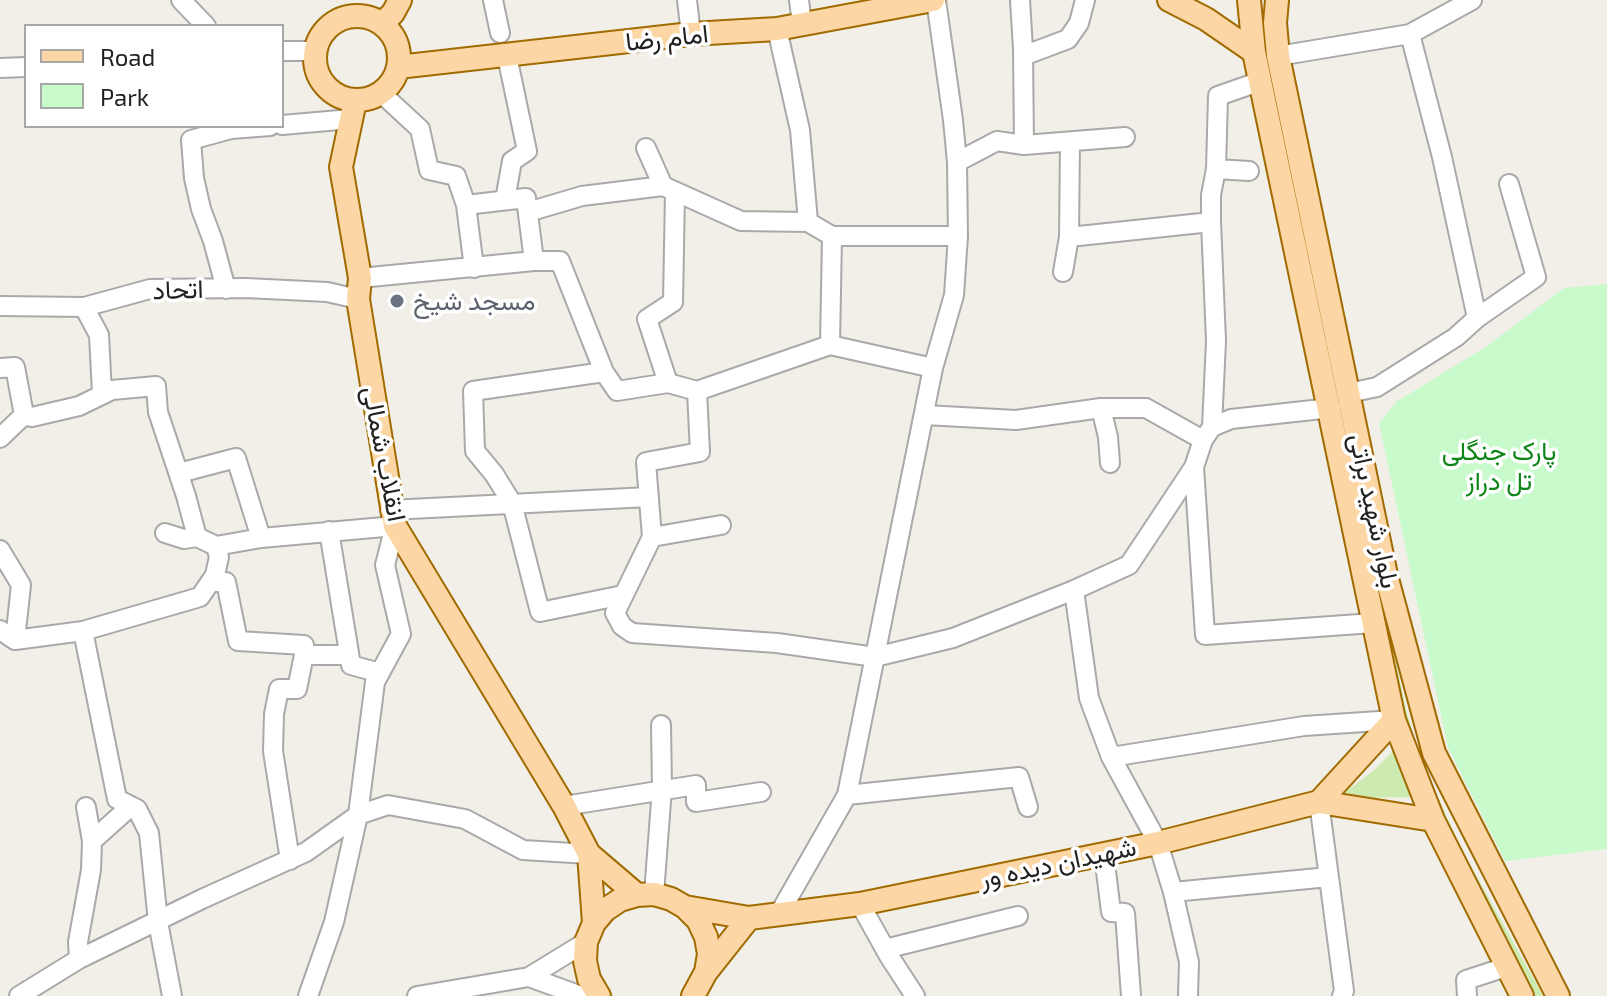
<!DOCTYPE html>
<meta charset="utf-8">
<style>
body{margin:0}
#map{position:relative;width:1607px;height:996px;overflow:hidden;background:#f2efe9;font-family:"Exo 2",sans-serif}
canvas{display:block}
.legend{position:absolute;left:24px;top:24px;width:260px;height:104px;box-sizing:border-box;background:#fff;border:2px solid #a7a7a7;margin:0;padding:10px 14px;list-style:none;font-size:24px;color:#222}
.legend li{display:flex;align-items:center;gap:16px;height:40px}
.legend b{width:40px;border:2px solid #a7a7a7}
</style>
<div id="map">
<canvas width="1607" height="996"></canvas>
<ul class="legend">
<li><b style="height:10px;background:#fcd6a4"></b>Road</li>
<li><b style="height:22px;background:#c8facc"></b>Park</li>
</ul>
</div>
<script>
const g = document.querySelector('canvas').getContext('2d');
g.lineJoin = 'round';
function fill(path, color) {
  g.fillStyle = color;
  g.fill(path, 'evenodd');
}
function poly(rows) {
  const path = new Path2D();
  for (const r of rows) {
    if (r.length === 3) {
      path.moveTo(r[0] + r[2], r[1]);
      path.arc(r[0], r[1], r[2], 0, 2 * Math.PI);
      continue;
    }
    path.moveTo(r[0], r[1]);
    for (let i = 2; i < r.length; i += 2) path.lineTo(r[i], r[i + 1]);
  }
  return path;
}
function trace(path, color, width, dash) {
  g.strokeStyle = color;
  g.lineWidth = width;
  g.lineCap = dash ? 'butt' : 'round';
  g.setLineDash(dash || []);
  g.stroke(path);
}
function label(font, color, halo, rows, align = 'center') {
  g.font = font + ' "Exo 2",Vazirmatn,sans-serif';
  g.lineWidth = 7;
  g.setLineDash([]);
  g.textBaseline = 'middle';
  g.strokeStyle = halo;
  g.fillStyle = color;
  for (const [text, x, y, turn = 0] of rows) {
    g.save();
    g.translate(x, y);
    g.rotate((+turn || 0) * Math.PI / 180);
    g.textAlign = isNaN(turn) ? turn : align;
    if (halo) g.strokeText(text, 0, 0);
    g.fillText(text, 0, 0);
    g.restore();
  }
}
const grass = poly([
 [1251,0,1261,0,1272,68,1347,433,1406,709,1419,756,1460,846,1543,996,1534,996,1457,864,1411,751],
 [1398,746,1418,797,1337,798,1372,772]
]);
const park = poly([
 [1607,284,1607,849,1505,861,1448,748,1379,423,1396,402,1487,346,1564,288]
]);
const minor = poly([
 [181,0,206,26],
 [493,0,500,33],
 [687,0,691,34],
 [799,0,802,24],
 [1020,0,1023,49,1024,145],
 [777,29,800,130,808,222],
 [1410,34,1442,157,1477,318],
 [282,51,316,51],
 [1023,56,1068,39,1079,23,1085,0],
 [1278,56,1410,34,1472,0],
 [0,68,26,67],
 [381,93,420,129,429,170,456,176,466,205,474,268],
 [282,125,351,119],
 [646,148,663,186,741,221,808,222,832,236,958,236],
 [957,162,997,141,1024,145,1125,137],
 [1216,169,1249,171],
 [505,200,512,161,527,151,507,56],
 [466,205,526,198,534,261],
 [528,212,582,196,663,186],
 [1069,237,1211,222],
 [1063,272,1069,237,1070,142],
 [360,278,534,261,560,261,604,372,617,391,668,383,697,391],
 [226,289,213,241,201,209,194,178,191,140,231,129,270,126],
 [0,306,84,307,150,289,246,288,327,292,358,299],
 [84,307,99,335,102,393],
 [830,345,832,236],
 [0,368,15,367,24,415,0,438],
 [933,368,830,345,697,391,700,452,646,462,652,537,615,613,622,626,632,633,777,643,875,657,953,638,1074,590],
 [604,372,473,391,475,451,494,474,512,503,540,612,623,595],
 [668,383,647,319,673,302,675,193],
 [1349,393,1377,387,1456,337,1477,318,1536,277,1509,184],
 [1101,408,1108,437,1110,463],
 [24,415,32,417,79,406,112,390,156,386,158,412,186,496,197,537,216,546],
 [925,415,1016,420,1101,408,1146,408,1203,440,1212,427,1231,419,1331,408],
 [1212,427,1216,341,1211,222,1211,195,1216,169,1218,96,1261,81],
 [1194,467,1205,635,1373,623],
 [179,473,236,458,261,538],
 [390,510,649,497],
 [329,531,351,665,380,673],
 [165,533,184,539,197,537],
 [652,537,721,525],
 [0,550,21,585,15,640],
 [210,582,226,582,238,641,304,645,304,655,349,655],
 [0,630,15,640,83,631,200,597,215,575,219,557,216,546,261,538,395,526,385,565,401,634,375,682,358,815,334,922,308,996],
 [83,631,117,799,137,809,149,833,158,922,172,996],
 [1111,757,1304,726,1394,720],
 [847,795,1019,777,1028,807],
 [1319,802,1344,991,1342,996],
 [564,806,696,785,696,802,761,792],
 [86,807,92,841],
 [1104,855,1111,912,1125,913,1131,996],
 [290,860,273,751,274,714,279,689,297,689,304,655],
 [1173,892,1329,877],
 [654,894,662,788,661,725],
 [860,904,889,956,915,996],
 [779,914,847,795,933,368,954,295,958,236,957,162,953,120,936,0],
 [885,949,1018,916],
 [79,959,78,942,91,870,92,841,131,806],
 [529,977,581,996],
 [19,996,79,959,202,899,306,852,358,815,388,805,465,819,523,850,589,854],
 [417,996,529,977,586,942],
 [1188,996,1189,962,1173,892,1158,843,1111,757,1089,698,1074,590,1129,565,1194,467,1203,440],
 [1467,996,1466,980,1506,967]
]);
const major = poly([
 [1169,0,1206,19,1254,52],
 [1249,0,1254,52,1394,720,1433,820,1522,996],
 [1277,0,1275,23,1278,56,1386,575,1434,753,1558,996],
 [357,58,42],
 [382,24,393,13,400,0],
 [398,67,691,34,777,29,933,0],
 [355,101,341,167,360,278,358,299,395,526,564,806,589,854,637,895],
 [1319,802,1394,720],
 [589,854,594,923],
 [685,907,749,918,860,904,1158,843,1319,802,1433,820],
 [707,971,749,918],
 [599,996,589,979,585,961,586,942,594,923,605,910,620,900,637,895,654,894,671,899,685,907,698,920,706,937,709,954,706,972,693,996]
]);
const markers = [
 [397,301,8,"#6b7280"]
];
const streetNames = [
 ["امام رضا",667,38,-6],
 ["اتحاد",178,290,-2],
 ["انقلاب شمالی",384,454,79],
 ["بلوار شهید براتی",1374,511,78],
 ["شهیدان دیده ور",1058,863,-12]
];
const worshipNames = [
 ["مسجد شیخ",413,301]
];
const parkNames = [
 ["پارک جنگلی",1499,451],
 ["تل دراز",1499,481]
];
fill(grass, '#cdebb0');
fill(park, '#c8facc');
trace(minor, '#a9a9a9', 22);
trace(major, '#a06b00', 26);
trace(minor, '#fff', 18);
trace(major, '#fcd6a4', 22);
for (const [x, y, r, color] of markers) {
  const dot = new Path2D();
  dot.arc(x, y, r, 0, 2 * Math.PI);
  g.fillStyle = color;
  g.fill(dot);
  trace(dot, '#fff', 3);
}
label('26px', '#222', '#fff', streetNames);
label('26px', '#5b616d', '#fff', worshipNames, 'left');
label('26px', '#0c8416', '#fff', parkNames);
</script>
